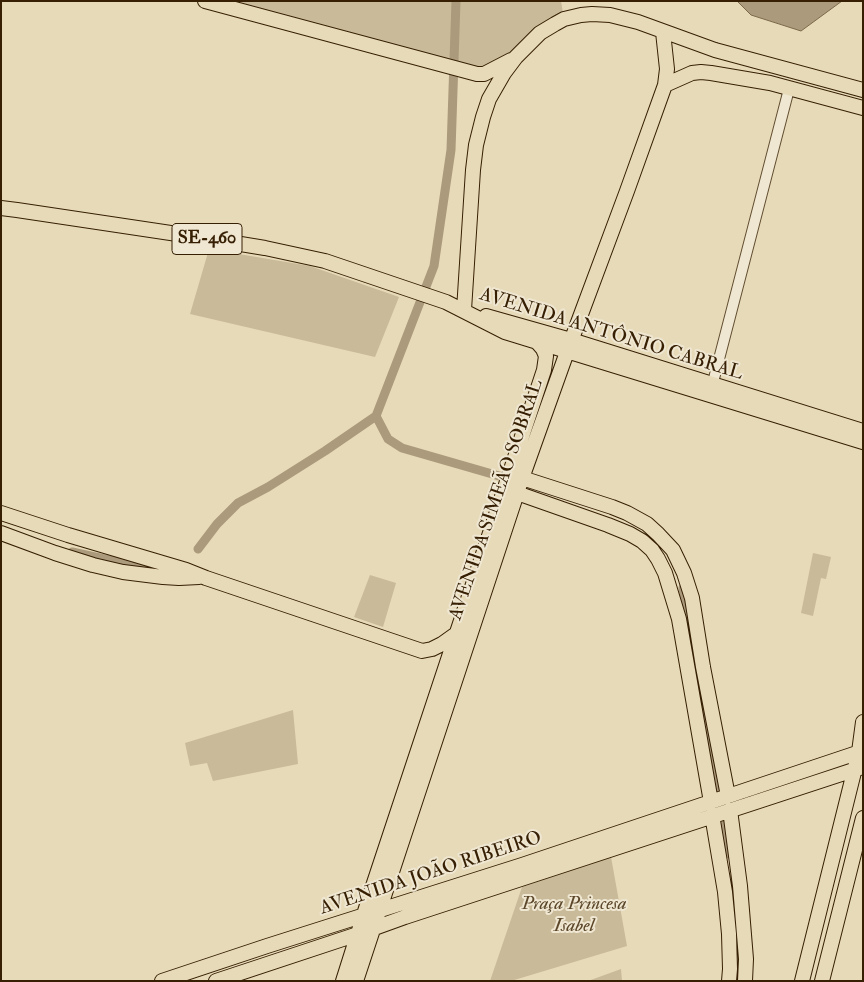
<!DOCTYPE html>
<meta charset="utf-8">
<style>
body{margin:0}
#map{position:relative;width:864px;height:982px;overflow:hidden;background:#e7dab9;font-family:"IM FELL Double Pica",serif}
canvas{display:block}
.frame{position:absolute;inset:0;border:2px solid #361f03;pointer-events:none}
</style>
<div id="map">
<canvas width="864" height="982"></canvas>
<div class="frame"></div>
</div>
<script>
const g = document.querySelector('canvas').getContext('2d');
g.lineJoin = 'round';
function fill(path, color) {
  g.fillStyle = color;
  g.fill(path, 'evenodd');
}
function poly(rows) {
  const path = new Path2D();
  for (const r of rows) {
    path.moveTo(r[0], r[1]);
    for (let i = 2; i < r.length; i += 2) path.lineTo(r[i], r[i + 1]);
  }
  return path;
}
function trace(path, color, width, dash) {
  g.strokeStyle = color;
  g.lineWidth = width;
  g.lineCap = dash ? 'butt' : 'round';
  g.setLineDash(dash || []);
  g.stroke(path);
}
function label(font, color, halo, rows, align = 'center') {
  g.font = font + ' "IM FELL Double Pica",serif';
  g.lineWidth = 4;
  g.setLineDash([]);
  g.textBaseline = 'middle';
  g.strokeStyle = halo;
  g.fillStyle = color;
  for (const [text, x, y, turn = 0] of rows) {
    g.save();
    g.translate(x, y);
    g.rotate((+turn || 0) * Math.PI / 180);
    g.textAlign = isNaN(turn) ? turn : align;
    if (halo) g.strokeText(text, 0, 0);
    g.fillText(text, 0, 0);
    g.restore();
  }
}
const green = poly([
 [204,1,561,1,564,19,492,70],
 [209,249,310,266,399,297,375,357,190,314],
 [813,553,831,557,826,579,821,578,813,616,801,613],
 [370,575,396,583,383,627,354,617],
 [293,710,298,764,213,781,207,763,190,766,185,743],
 [611,857,627,946,511,981,490,981,522,887],
 [621,969,622,981,588,981]
]);
const water = poly([
 [737,1,842,1,801,31,751,15,737,1]
]);
const canal = poly([
 [376,416,388,439,402,448,513,480],
 [198,549,217,524,238,503,268,487,325,451,376,416,434,266,451,150,456,1],
 [72,552,155,570],
 [683,588,701,700,729,854],
 [738,981,739,969,739,944]
]);
const minor = poly([
 [711,390,789,89]
]);
const major = poly([
 [205,1,477,74,484,74,511,60],
 [665,85,692,73,701,72,711,73,770,83,863,108],
 [1,208,17,210,204,238,265,248,325,261,446,302,505,332,863,442],
 [464,310,473,170,476,145,483,117,489,99,504,73,516,57,540,33,555,24,564,19,581,15,592,14,610,15,638,22,715,50,863,90],
 [486,316,571,340,863,431],
 [522,478,612,507,627,513,647,524,658,534,673,550,684,573,692,598,703,667,728,796],
 [512,486,513,490,517,493,608,525,630,534,642,541,652,550,658,559,665,573,679,619,711,802],
 [1,513,68,535,186,570,206,578,422,651,432,649,442,644,456,634],
 [1,533,55,553,93,565,123,572,163,577,179,578,199,577],
 [730,810,740,886,746,959,745,981],
 [712,815,725,892,729,934,730,969,729,981],
 [162,981,267,946,522,865,863,751],
 [216,981,358,934,405,917,863,767],
 [343,981,373,886,544,370,546,356,543,349,536,341],
 [356,981,521,481,567,352,627,191,665,85,667,69,663,32],
 [802,981,859,752,863,722],
 [822,981,863,818]
]);
const shields = [
 [207,239,70]
];
const shieldNames = [
 ["SE-460",207,239]
];
const streetNames = [
 ["AVENIDA ANTÔNIO CABRAL",611,335,17],
 ["AVENIDA SIMEÃO SOBRAL",497,500,-71],
 ["AVENIDA JOÃO RIBEIRO",431,874,-18]
];
const parkNames = [
 ["Praça Princesa",574,905],
 ["Isabel",574,927]
];
fill(green, '#c9ba9a');
fill(water, '#ab9a7b');
trace(water, '#7c694b', 1);
trace(canal, '#ab9a7b', 9);
trace(minor, '#624e30', 12);
trace(major, '#361f03', 16);
trace(minor, '#efe7d2', 10);
trace(major, '#e7dab9', 14);
for (const [x, y, w] of shields) {
  const box = new Path2D();
  box.roundRect(x - w / 2, y - 15.5, w, 31, 4);
  g.fillStyle = '#efe7d2';
  g.fill(box);
  trace(box, '#361f03', 1);
}
label('bold 18px', '#361f03', null, shieldNames);
label('19px', '#361f03', '#efe7d2', streetNames);
label('italic 19px', '#5b4629', '#efe7d2', parkNames);
</script>
